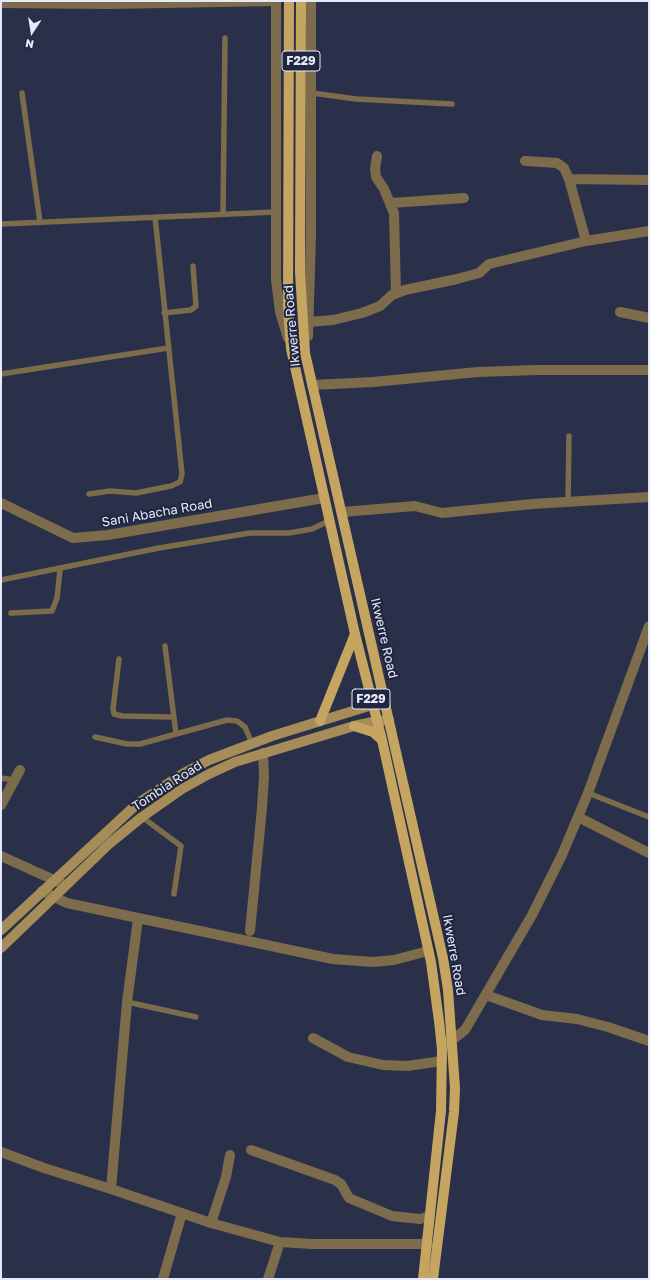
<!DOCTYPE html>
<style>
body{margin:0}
#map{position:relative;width:650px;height:1280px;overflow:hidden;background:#2b304a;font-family:"Golos Text",sans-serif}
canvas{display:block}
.frame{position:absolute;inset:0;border:2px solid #e5e9fa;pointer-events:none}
.north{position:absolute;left:12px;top:12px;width:40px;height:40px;-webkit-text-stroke:3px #21263f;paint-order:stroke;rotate:192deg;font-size:11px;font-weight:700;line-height:16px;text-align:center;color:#e5e9fa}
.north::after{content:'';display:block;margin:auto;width:14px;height:18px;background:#e5e9fa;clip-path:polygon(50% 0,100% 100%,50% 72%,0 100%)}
</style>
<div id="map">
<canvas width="650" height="1280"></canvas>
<div class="frame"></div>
<div class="north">N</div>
</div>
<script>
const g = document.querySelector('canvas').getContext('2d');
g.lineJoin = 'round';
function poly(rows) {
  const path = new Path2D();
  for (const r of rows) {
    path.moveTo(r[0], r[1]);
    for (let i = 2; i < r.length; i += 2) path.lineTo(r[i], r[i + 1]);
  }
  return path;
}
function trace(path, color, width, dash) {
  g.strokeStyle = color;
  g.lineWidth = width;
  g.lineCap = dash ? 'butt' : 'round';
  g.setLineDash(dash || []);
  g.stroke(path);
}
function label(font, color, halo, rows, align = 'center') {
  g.font = font + ' "Golos Text",sans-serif';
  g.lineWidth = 4;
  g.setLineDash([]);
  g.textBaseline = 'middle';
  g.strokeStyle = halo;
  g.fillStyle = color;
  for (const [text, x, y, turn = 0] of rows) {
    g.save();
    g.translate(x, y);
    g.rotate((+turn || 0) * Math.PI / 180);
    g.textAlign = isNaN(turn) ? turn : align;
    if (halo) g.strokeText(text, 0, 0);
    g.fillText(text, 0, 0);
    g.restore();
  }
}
const service = poly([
 [22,93,40,222],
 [312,93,356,99,452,104],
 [223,214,225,38],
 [1,224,276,212],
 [164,313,191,310,196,306,193,266],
 [1,374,168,348],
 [89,494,110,491,136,493,171,486,180,482,182,474,155,217],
 [568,501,569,436],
 [1,580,159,548,250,533,289,533,312,529,329,521],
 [11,613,52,611,57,598,60,570],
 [165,646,176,734],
 [119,659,113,709,114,714,122,716,174,717],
 [95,737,127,744,140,744,227,720,237,721,245,727,252,743],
 [1,778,14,780],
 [588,793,649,817],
 [142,817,181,846,174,894],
 [127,1002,196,1017]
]);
const minor = poly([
 [1,3,109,4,276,1],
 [377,156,375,169,376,177,384,189,394,213,396,293],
 [525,161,557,163,564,168,569,179,586,241],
 [569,179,649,180],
 [391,203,464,198],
 [620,312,649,318],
 [308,322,333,320,362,313,380,306,392,295,405,290,457,279,479,273,489,264,586,241,649,231],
 [312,385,373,382,478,372,537,370,649,370],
 [342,512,415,506,442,513,532,504,649,497],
 [1,805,20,770],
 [578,817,649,853],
 [1,856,65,885],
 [42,891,67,903,333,959,373,962,394,960,428,951],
 [250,931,262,808,264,776,263,753],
 [486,995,542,1015,577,1019,608,1027,649,1041],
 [313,1038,348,1057,383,1065,407,1066,442,1061],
 [441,1041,452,1040,465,1030,532,915,562,855,588,793,649,626],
 [251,1150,335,1180,341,1184,349,1198,392,1216,420,1219,430,1216],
 [1,1152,44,1168,111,1189,211,1223,280,1242,312,1244,428,1244],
 [111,1189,127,1002,138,919],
 [211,1223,226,1177,230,1155],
 [163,1279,182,1213],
 [268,1279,280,1242]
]);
const tertiary = poly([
 [276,1,276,280,280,312,288,338],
 [308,336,311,235,311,1],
 [1,503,73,538,108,535,324,498]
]);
const secondary = poly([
 [1,930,137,804,184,773,209,760,272,736,385,701],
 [1,948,110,843,142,817,182,789,209,774,235,762,354,726,377,721,389,720]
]);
const primary = poly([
 [289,1,288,307,291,349,355,634,382,740,431,962,439,1021,442,1049,441,1111,423,1279],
 [301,1,300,272,305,353,443,958,448,990,455,1088,454,1112,433,1279],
 [320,721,355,634],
 [354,726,373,732,382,740]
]);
const shields = [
 [301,61,38],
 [371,699,38]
];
const shieldNames = [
 ["F229",301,61],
 ["F229",371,699]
];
const streetNames = [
 ["Ikwerre Road",292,326,-95],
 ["Sani Abacha Road",157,513,-10],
 ["Ikwerre Road",384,638,77],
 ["Tombia Road",167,786,-33],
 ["Ikwerre Road",454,955,80]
];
trace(service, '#7c6c4c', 5.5);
trace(minor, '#7c6c4c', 10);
trace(tertiary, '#7c6c4c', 10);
trace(secondary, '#a68c58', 10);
trace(primary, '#c6a560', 10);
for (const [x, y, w] of shields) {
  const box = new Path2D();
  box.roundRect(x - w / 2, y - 10, w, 20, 3);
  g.fillStyle = '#21263f';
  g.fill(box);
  trace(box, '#e5e9fa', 1);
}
label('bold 12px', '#e5e9fa', null, shieldNames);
label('13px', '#e5e9fa', '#21263f', streetNames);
</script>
